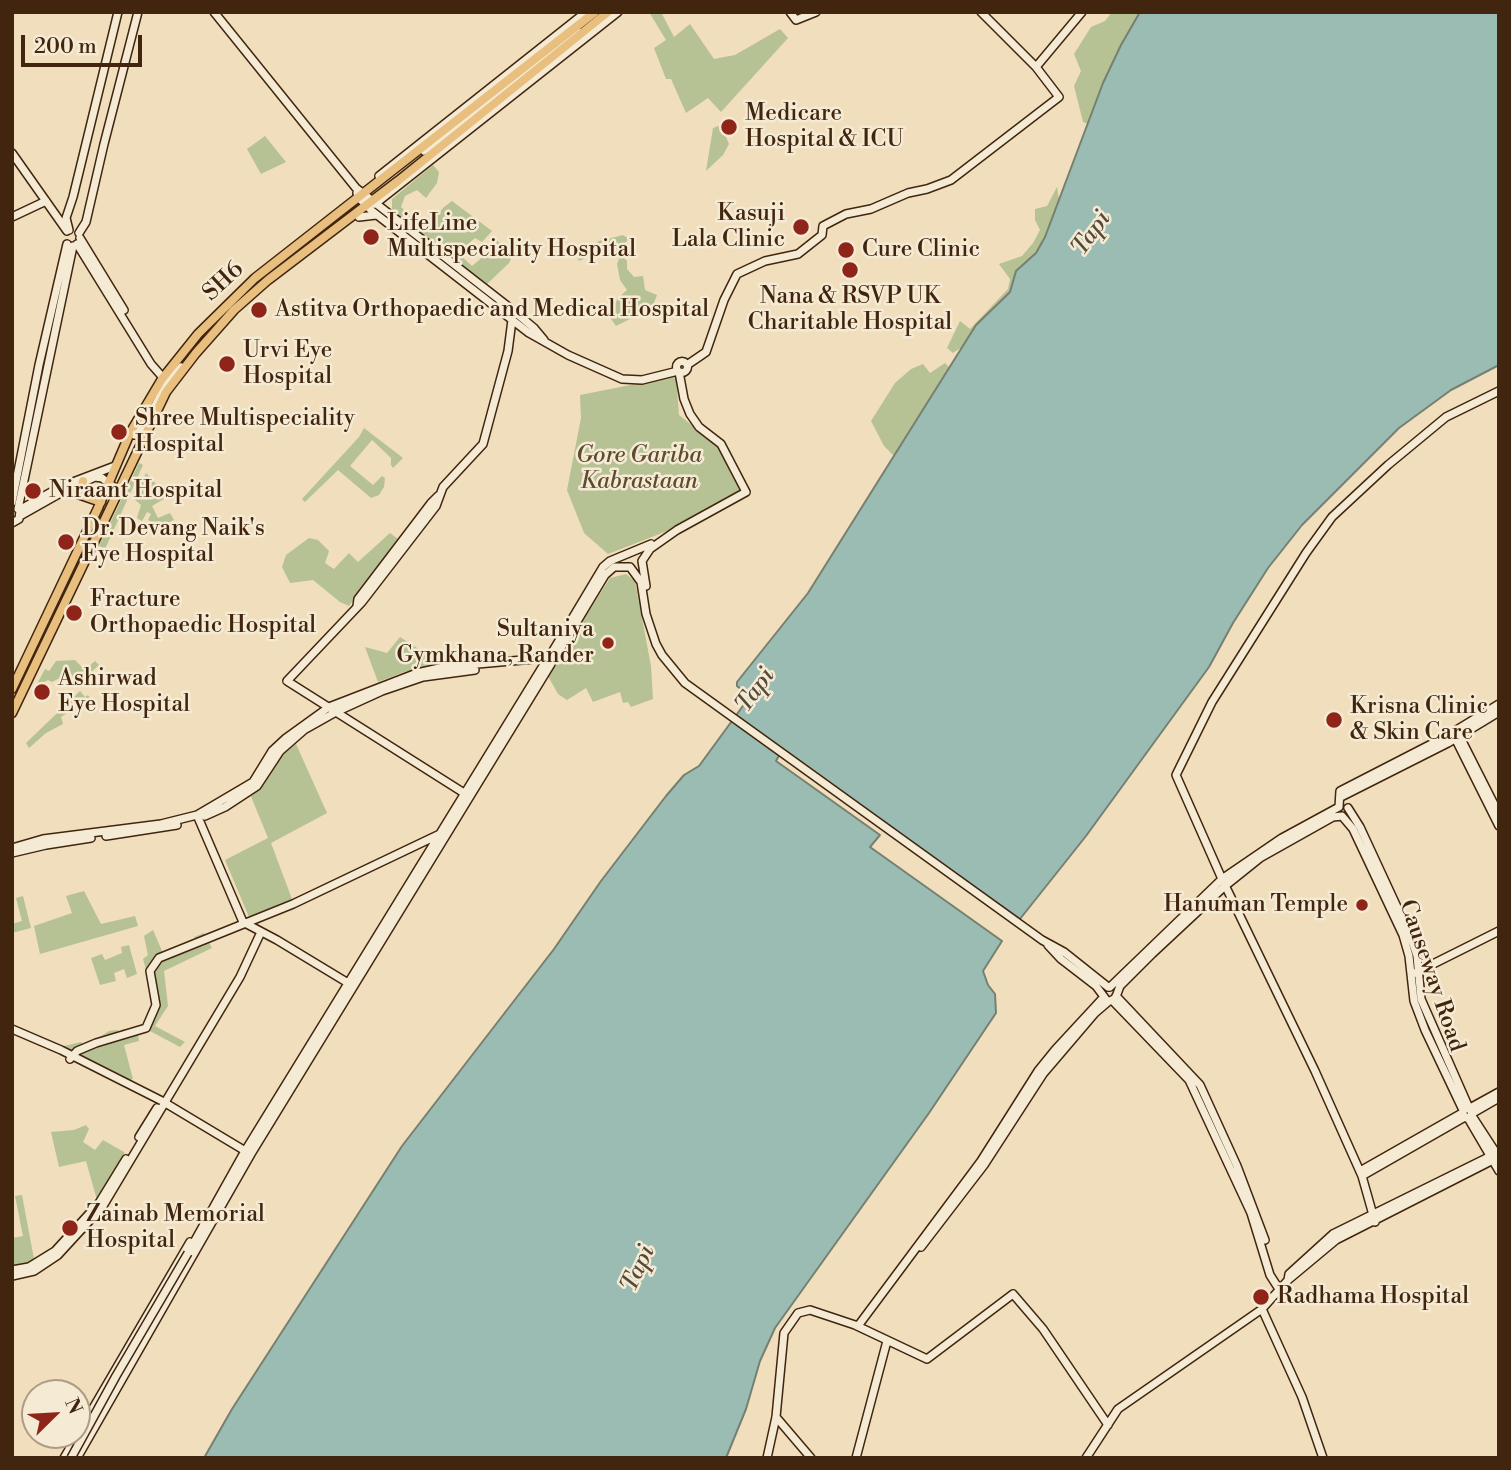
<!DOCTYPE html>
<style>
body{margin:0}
#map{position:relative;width:1511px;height:1470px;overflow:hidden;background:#f0debd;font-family:"Libre Bodoni",serif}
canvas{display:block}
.frame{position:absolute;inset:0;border:14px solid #41250f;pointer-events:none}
.north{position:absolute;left:21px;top:1379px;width:70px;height:70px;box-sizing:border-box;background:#f5ead4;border:2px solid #ad9b85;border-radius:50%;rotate:66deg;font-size:19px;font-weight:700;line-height:28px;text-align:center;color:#41250f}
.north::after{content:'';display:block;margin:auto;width:24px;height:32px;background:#8f2418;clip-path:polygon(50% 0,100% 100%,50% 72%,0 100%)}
.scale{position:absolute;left:21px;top:35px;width:121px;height:32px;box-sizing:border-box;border:4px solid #41250f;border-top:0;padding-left:9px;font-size:21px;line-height:24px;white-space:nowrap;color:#41250f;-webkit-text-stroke:5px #f5ead4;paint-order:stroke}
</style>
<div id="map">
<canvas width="1511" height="1470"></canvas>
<div class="frame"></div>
<div class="north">N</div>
<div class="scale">200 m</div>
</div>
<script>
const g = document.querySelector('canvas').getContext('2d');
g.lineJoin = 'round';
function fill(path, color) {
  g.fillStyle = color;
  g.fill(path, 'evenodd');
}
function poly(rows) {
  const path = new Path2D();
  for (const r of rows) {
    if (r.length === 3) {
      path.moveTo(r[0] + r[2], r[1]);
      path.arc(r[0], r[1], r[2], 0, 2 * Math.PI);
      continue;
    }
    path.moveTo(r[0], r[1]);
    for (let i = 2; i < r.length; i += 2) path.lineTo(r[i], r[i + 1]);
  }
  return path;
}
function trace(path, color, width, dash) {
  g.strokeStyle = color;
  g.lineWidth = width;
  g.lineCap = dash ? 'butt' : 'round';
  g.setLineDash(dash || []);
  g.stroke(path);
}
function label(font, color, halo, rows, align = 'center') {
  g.font = font + ' "Libre Bodoni",serif';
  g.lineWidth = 5;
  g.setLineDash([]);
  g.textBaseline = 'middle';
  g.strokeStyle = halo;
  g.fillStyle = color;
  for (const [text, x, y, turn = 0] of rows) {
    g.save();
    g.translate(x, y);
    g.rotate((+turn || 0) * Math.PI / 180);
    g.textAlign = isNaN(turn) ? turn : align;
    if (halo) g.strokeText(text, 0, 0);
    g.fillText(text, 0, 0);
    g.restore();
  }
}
const green = poly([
 [649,12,661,12,674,37,690,24,714,59,735,55,780,29,788,38,721,112,708,98,686,113,671,79,666,79,654,48,666,40],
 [1112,12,1144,12,1091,125,1083,122,1074,86,1081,71,1074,54,1091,27,1105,21],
 [721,125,729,144,723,155,706,171,713,128],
 [265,136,286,162,261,174,247,149],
 [433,165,439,172,437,183,426,198,417,190,405,196,401,207,424,229,444,207,452,201,492,231,482,242,475,238,458,253,472,266,485,255,488,247,497,240,512,257,509,263,484,287,392,210,392,199],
 [1057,187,1060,205,1016,301,980,335,953,353,947,348,960,321,970,329,1008,289,1010,279,999,264,1022,256,1033,243,1040,230,1035,220,1035,209,1047,206],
 [623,235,629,239,621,247,622,256,627,261,627,269,634,277,643,276,645,290,657,295,652,308,643,308,634,317,616,326,609,316,618,298,627,290,620,280,617,264,619,259,615,244,579,261,576,255,599,241],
 [945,363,952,370,896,458,884,446,871,421,895,383,911,369,923,364,930,373],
 [676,376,679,415,718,446,742,491,675,528,608,554,584,533,567,490,581,418,580,395],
 [364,428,403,458,393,468,391,465,391,458,372,440,350,466,373,485,382,476,385,478,384,487,379,495,371,498,338,470,305,502,302,499,359,437],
 [139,463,143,465,105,549,99,546],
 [146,473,158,486,164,499,152,506,158,518,170,513,174,520,160,527,148,520,151,514,147,512,142,521,137,518,141,505,134,499],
 [390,533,398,539,349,606,340,602,313,580,290,583,282,567,286,555,309,538,318,540,329,551,325,563,334,569,349,553,358,562],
 [626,574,635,581,651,666,653,699,631,707,628,702,623,703,620,692,593,702,586,688,567,700,558,694,548,676,610,578],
 [400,637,442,664,404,672,378,682,365,647,387,653],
 [75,660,85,670,95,661,99,665,79,683,70,673,52,682,48,680,36,686,45,669,49,671,56,661],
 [80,691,85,697,88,695,90,698,61,717,63,724,46,733,29,748,26,743],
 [296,744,327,813,271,843,292,899,249,917,225,860,268,838,250,794,282,754],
 [84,891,101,924,135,916,138,926,40,954,34,926,72,913,66,896],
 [23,896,31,928,12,933,12,924,22,921,16,898],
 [153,930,165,958,197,943,194,937,204,933,212,948,164,971,168,1006,155,1026,185,1042,180,1047,148,1030,160,1005,152,974,148,969,146,970,143,959,148,955,144,936],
 [129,945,137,974,127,978,124,969,114,973,116,981,100,985,91,958,102,954,105,960,122,953,121,947],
 [123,1029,133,1029,138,1034,139,1041,124,1045,133,1079,126,1081,64,1050,64,1046,81,1042,86,1048,98,1044,98,1038,109,1031,117,1030,120,1033],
 [86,1125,89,1129,83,1142,95,1150,103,1140,124,1152,125,1156,97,1200,86,1161,59,1167,51,1132,74,1130],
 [22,1195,34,1259,19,1278,12,1279,12,1238,23,1236,15,1196]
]);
const water = poly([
 [1140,12,1499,12,1499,365,1451,390,1399,428,1302,525,1268,568,1233,623,1209,667,1086,836,1020,919,782,750,776,761,880,835,870,847,1002,941,983,971,988,985,995,994,996,1013,929,1113,775,1328,760,1361,746,1409,726,1458,204,1458,232,1409,402,1146,554,949,601,881,666,796,684,775,699,766,748,699,749,696,737,686,737,682,808,593,976,325,1010,292,1016,271,1036,253,1045,237,1103,83,1121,45,1140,12]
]);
const secondary = poly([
 [214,12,356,188,510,308,534,328,544,340],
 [790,12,796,20,816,12],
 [1036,67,1082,12],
 [424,151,435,144,578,32],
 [12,153,67,231],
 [379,176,586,12],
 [357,193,358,197,372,211,529,333,568,355,622,379,642,380,678,371],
 [375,204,618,12],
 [12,217,46,201],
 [359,217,376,215],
 [69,230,66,218,73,197,118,12],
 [79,233,86,222,104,144,138,12],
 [80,238,124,310],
 [77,244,151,364,166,381],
 [682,367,5.5],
 [687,365,706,352,724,300,737,274,765,261,798,254,822,235,823,226,846,214,871,209,908,193,927,189,951,180,1059,97,1036,67,981,12],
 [134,435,142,420],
 [139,437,167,382,181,367],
 [12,502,39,365,67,244],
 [18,509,73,246],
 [19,510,60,487,115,466],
 [20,516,66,490,95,477,102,478,119,491],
 [12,523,19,519,20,511],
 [646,586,642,561,650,549,677,530,746,492,721,444,699,427,690,414,684,399,679,372],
 [357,606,358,599,431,503,438,496],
 [551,654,603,567,610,561,651,544],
 [555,658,605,575,614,567,630,567,641,582,646,614,656,644,662,655,685,683,1042,940,1064,952,1108,987],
 [1458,733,1499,814],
 [1454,736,1499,826],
 [464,793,287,681,362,602,436,506,443,487,483,444,508,351,512,320],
 [1341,797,1448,743,1499,712],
 [1348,808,1360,827,1410,935,1417,956,1421,999,1469,1108],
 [197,815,243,922,277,940,353,986],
 [205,816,225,807,257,786,280,751,304,730,336,712,382,691,423,677,475,670],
 [106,836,177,825],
 [12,848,43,839,161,824,197,815,253,782,272,751,286,738,329,707,417,673,444,667,545,658],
 [12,853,46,845,91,838],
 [1048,945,1061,959,1096,986,1105,998],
 [1415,973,1499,931],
 [1110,987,1222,879,1282,838,1339,807,1340,791,1445,737,1499,704],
 [1117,994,1120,986,1152,954,1225,886,1260,858,1333,817,1342,816,1353,829,1403,935,1409,956,1414,1001,1425,1030,1463,1110,1463,1114,1466,1118,1472,1116,1470,1108,1463,1110],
 [1116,996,1200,1085,1237,1166,1265,1240],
 [1112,1000,1189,1080,1251,1213,1270,1275,1279,1289],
 [12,1029,61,1050,162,1101,247,1152],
 [70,1059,77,1051,96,1043,146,1028,156,1005,150,971,159,958,293,904,440,834],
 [1470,1108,1499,1092],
 [1473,1113,1499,1098],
 [1472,1116,1498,1156],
 [1468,1118,1499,1171],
 [139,1137,157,1108],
 [1360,1171,1462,1113],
 [1362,1176,1465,1117],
 [1375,1222,1362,1176,1315,1071,1222,879,1176,775,1212,702,1306,553,1332,517,1388,465,1446,417,1499,391],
 [921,1247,984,1165,1043,1074,1095,1013,1109,1001],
 [188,1253,245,1151,546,661],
 [12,1270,29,1267,55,1251,99,1203,126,1159],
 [12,1276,34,1271,58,1255,103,1206,240,977,261,932],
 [1288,1280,1289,1274,1333,1234,1499,1152],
 [858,1326,981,1161,1038,1071,1055,1050,1104,997],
 [776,1417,811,1458],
 [64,1458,190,1242],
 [77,1458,251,1154,551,664],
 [767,1458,776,1417,784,1333,798,1313,810,1310,855,1325,927,1359,1013,1294,1043,1329,1108,1425],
 [856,1458,887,1341],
 [1086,1458,1118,1409,1262,1309],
 [1323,1458,1302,1397,1262,1309,1288,1280,1336,1240,1499,1157]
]);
const primary = poly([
 [66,490,101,502],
 [79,494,83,481],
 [12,689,98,508,130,433,162,379,198,334,255,278,595,12],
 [12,713,166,392,196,353,234,310,268,280,398,181,608,12]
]);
const secondaryBridge = poly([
 [71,1458,116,1376,188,1253]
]);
const markers = [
 [729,127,9,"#8f2418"],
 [801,227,9,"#8f2418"],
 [371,237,9,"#8f2418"],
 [846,250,9,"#8f2418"],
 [850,270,9,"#8f2418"],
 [259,310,9,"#8f2418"],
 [227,364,9,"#8f2418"],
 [119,432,9,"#8f2418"],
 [33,491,9,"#8f2418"],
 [66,542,9,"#8f2418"],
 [74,613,9,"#8f2418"],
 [608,643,7,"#8f2418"],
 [42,692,9,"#8f2418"],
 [1334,720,9,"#8f2418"],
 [1362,905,7,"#8f2418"],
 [70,1228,9,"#8f2418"],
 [1261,1297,9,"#8f2418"]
];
const poiNames = [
 ["Medicare",745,114],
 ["Hospital & ICU",745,140],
 ["Kasuji",785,214,"right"],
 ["Lala Clinic",785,240,"right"],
 ["LifeLine",387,224],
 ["Multispeciality Hospital",387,250],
 ["Cure Clinic",862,250],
 ["Nana & RSVP UK",850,297,"center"],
 ["Charitable Hospital",850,323,"center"],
 ["Astitva Orthopaedic and Medical Hospital",275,310],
 ["Urvi Eye",243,351],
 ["Hospital",243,377],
 ["Shree Multispeciality",135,419],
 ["Hospital",135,445],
 ["Niraant Hospital",49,491],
 ["Dr. Devang Naik's",82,529],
 ["Eye Hospital",82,555],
 ["Fracture",90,600],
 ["Orthopaedic Hospital",90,626],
 ["Sultaniya",594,630,"right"],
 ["Gymkhana, Rander",594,656,"right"],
 ["Ashirwad",58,679],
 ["Eye Hospital",58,705],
 ["Krisna Clinic",1350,707],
 ["& Skin Care",1350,733],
 ["Hanuman Temple",1348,905,"right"],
 ["Zainab Memorial",86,1215],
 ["Hospital",86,1241],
 ["Radhama Hospital",1277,1297]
];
const streetNames = [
 ["SH6",224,282,-43],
 ["Causeway Road",1431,976,71]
];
const parkNames = [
 ["Gore Gariba",639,456],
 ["Kabrastaan",639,482]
];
const waterNames = [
 ["Tapi",1092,234,-54],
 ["Tapi",756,691,-54],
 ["Tapi",639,1269,-65]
];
fill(green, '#b6c294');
fill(water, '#9abcb3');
trace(water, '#768071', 2);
trace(secondary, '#41250f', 10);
trace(primary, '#41250f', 11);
trace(secondary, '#f5ead4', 7);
trace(primary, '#e8bf7e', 8);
trace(secondaryBridge, '#41250f', 10, []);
trace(secondaryBridge, '#f5ead4', 7);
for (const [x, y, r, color] of markers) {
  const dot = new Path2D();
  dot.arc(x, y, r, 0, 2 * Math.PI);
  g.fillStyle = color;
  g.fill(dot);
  trace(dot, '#f5ead4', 2.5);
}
label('23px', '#41250f', '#f5ead4', poiNames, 'left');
label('23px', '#41250f', '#f5ead4', streetNames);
label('italic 23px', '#5e4c30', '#f5ead4', parkNames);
label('italic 24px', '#574b38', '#f5ead4', waterNames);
</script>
